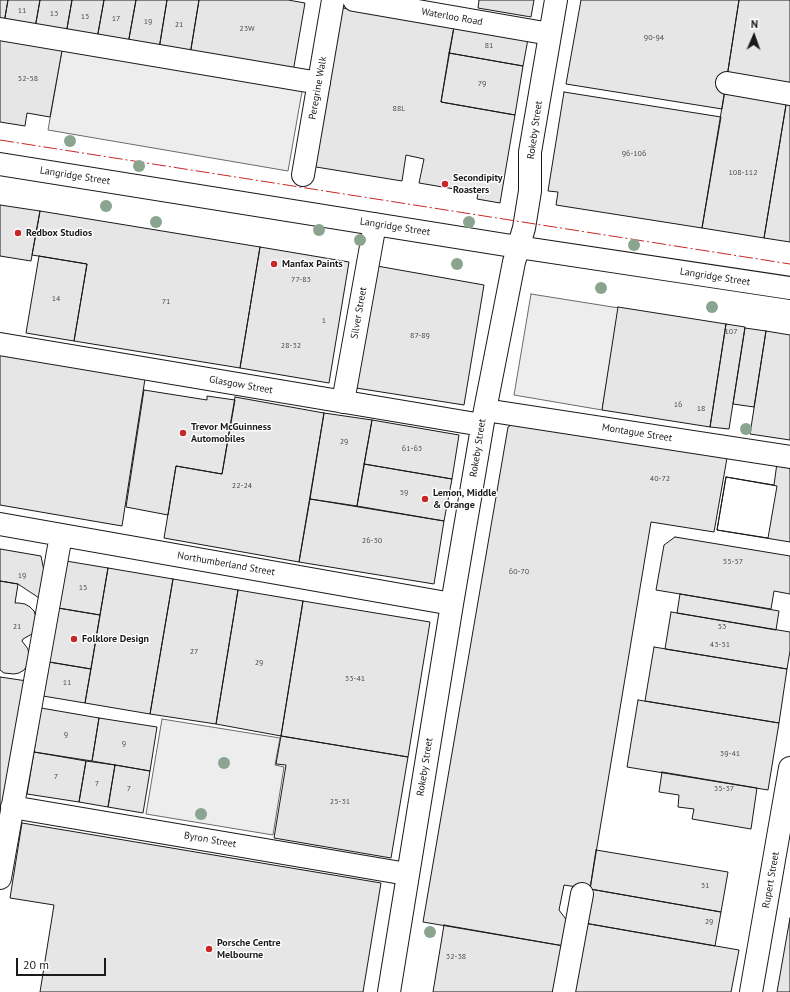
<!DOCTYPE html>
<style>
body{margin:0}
#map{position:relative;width:790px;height:992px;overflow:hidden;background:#fff;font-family:"PT Sans",sans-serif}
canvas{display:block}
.north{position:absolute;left:734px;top:16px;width:40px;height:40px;-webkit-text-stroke:3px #fff;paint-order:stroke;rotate:2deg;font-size:11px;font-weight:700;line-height:16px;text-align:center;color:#1a1a1a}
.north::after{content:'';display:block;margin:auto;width:14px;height:18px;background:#1a1a1a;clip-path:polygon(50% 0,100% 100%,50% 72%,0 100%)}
.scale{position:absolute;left:16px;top:958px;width:90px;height:18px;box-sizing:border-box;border:2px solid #1a1a1a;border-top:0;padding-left:5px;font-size:12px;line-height:14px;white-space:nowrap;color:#1a1a1a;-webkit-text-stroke:3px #fff;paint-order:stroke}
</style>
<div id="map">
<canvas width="790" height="992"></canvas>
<div class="north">N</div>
<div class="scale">20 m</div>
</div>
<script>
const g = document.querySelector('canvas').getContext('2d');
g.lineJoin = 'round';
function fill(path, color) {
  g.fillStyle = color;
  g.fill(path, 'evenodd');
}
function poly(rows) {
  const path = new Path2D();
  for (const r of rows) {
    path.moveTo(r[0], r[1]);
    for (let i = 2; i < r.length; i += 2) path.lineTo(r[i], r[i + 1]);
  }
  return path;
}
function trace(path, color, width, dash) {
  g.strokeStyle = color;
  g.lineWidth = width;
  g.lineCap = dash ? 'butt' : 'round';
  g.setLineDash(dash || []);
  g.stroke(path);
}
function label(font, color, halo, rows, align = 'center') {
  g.font = font + ' "PT Sans",sans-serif';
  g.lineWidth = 3;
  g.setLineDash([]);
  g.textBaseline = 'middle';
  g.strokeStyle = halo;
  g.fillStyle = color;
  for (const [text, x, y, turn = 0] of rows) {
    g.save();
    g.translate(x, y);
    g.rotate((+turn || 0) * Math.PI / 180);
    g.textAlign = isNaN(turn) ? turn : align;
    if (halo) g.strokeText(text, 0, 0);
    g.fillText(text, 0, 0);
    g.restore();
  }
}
const parking = poly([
 [63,45,303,86,288,171,48,130,63,45],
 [531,294,619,308,602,410,514,395,531,294],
 [162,719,280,738,275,765,284,767,273,835,146,814,162,719]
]);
const building = poly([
 [0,0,8,0,4,23,0,22,0,0],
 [8,0,40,0,35,28,4,23,8,0],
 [40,0,72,0,66,34,35,28,40,0],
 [72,0,104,0,97,39,66,34,72,0],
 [104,0,136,0,128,44,97,39,104,0],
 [136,0,167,0,159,49,128,44,136,0],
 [167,0,199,0,190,55,159,49,167,0],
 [199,0,288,0,305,3,293,72,190,55,199,0],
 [479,0,534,0,531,17,478,8,479,0],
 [581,0,739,0,722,109,566,84,581,0],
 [739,0,790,0,790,87,727,77,739,0],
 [337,7,454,27,441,102,515,115,500,203,477,199,478,193,419,183,424,159,406,155,402,181,310,166,337,7],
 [454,27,528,39,523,66,449,53,454,27],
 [0,34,63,45,50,117,27,113,25,126,0,122,0,34],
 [449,53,523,66,515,115,441,102,449,53],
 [725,89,787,99,764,238,702,228,725,89],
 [564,92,721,117,702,228,556,205,558,192,548,191,564,92],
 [787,99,790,100,790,242,764,238,787,99],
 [0,205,40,211,31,261,0,256,0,205],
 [40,211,260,247,240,368,74,341,87,264,32,255,40,211],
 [260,247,349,262,329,383,240,368,260,247],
 [39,256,87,264,74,341,26,333,39,256],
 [377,266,484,285,464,405,356,388,377,266],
 [618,307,726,324,710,427,602,410,618,307],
 [726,324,745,327,729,429,710,427,726,324],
 [745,328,766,331,754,407,733,404,745,328],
 [766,331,790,335,790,440,750,434,766,331],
 [0,355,145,379,122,526,0,505,0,355],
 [144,390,207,400,207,396,235,400,222,474,176,466,168,515,126,507,144,390],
 [235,397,324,413,299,562,164,538,176,466,222,474,235,397],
 [324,413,372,420,357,506,310,499,324,413],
 [372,420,459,435,452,479,364,464,372,420],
 [515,423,727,458,714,532,651,522,590,889,564,885,559,910,568,922,564,946,423,922,508,427,515,423],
 [777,463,790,465,790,542,717,530,726,477,774,485,777,463],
 [364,464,452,479,444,521,357,506,364,464],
 [726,477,777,486,768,538,717,530,726,477],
 [310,499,444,521,434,584,299,562,310,499],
 [675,537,790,556,790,594,774,591,771,609,656,590,664,545,675,537],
 [0,549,41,556,44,571,39,598,18,584,0,581,0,549],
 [66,561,108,568,100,615,58,608,66,561],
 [108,568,173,579,150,714,85,703,108,568],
 [173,579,238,590,216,724,150,714,173,579],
 [0,581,18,584,15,603,19,603,25,604,30,607,34,611,36,617,34,630,32,634,23,639,22,641,28,649,29,655,27,666,24,670,19,673,14,674,4,673,0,670,0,581],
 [238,590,303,601,281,736,216,724,238,590],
 [680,594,779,611,776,630,677,613,680,594],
 [303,601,430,622,408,757,281,736,303,601],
 [58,608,100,615,91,669,49,662,58,608],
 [671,612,790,632,790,651,787,669,665,649,671,612],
 [654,647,787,669,779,723,645,701,654,647],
 [49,662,91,669,85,703,43,696,49,662],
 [0,677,27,681,6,806,0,805,0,677],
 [638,700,779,723,768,790,627,767,638,700],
 [41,708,99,718,92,761,34,752,41,708],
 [99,718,157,727,150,771,92,761,99,718],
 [281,736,408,757,391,858,274,838,286,765,276,764,281,736],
 [34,752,86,761,79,802,27,794,34,752],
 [86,761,115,765,108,807,79,802,86,761],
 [115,765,150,771,143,813,108,807,115,765],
 [662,772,757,788,751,829,692,819,694,809,678,807,679,795,659,792,662,772],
 [22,823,381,883,363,992,40,992,54,905,10,898,22,823],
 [596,850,728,872,721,912,590,889,596,850],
 [590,889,721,912,715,946,584,923,590,889],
 [790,918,790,992,777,992,790,918],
 [584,923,739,950,731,992,571,992,584,923],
 [444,925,564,946,556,992,433,992,444,925]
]);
const minor = poly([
 [354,0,550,34],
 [0,29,319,83],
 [727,83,790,94],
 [0,164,518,247,790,288],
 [303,175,333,0],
 [0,344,482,425],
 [343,402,375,224],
 [485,410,790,457],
 [0,524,452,604],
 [12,807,407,874],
 [0,878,61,535],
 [389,992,452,604,485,410,514,262,524,228,530,191,530,152,556,0],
 [564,992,582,894],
 [751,992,790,768]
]);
const power = poly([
 [0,140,790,264]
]);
const trees = [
 [70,141],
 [139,166],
 [106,206],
 [156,222],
 [469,222],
 [319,230],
 [360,240],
 [634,245],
 [457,264],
 [601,288],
 [712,307],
 [746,429],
 [224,763],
 [201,814],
 [430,932]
];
const markers = [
 [445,184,4,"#c62828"],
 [18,233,4,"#c62828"],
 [274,264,4,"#c62828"],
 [183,433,4,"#c62828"],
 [425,499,4,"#c62828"],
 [74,639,4,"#c62828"],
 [209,949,4,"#c62828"]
];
const numberNames = [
 ["11",22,11],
 ["13",54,14],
 ["15",85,17],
 ["17",116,19],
 ["19",148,22],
 ["21",179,25],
 ["23W",247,29],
 ["90-94",654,38],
 ["81",489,46],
 ["52-58",28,79],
 ["79",482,84],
 ["88L",399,109],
 ["96-106",634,154],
 ["108-112",743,173],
 ["77-83",301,280],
 ["14",56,299],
 ["71",166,302],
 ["1",324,321],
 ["107",731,332],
 ["87-89",420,336],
 ["28-32",291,346],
 ["16",678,405],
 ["18",701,409],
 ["29",344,442],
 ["61-63",412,449],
 ["40-72",660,479],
 ["22-24",242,486],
 ["59",404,493],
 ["26-30",372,541],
 ["55-57",733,562],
 ["60-70",519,572],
 ["19",22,576],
 ["15",83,588],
 ["21",17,627],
 ["53",722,627],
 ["43-51",720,645],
 ["27",194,652],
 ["29",259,663],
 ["33-41",355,679],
 ["11",67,683],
 ["9",66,735],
 ["9",124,744],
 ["39-41",730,754],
 ["7",56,777],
 ["7",97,784],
 ["7",129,789],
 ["35-37",724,789],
 ["25-31",340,802],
 ["31",705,886],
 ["29",709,922],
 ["32-38",456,957]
];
const streetNames = [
 ["Waterloo Road",452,17,10],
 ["Peregrine Walk",318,88,-80],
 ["Rokeby Street",535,130,-82],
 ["Langridge Street",75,176,9],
 ["Langridge Street",395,227,9],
 ["Langridge Street",715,277,9],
 ["Silver Street",359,313,-80],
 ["Glasgow Street",241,385,10],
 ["Montague Street",637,433,9],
 ["Rokeby Street",478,448,-81],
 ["Northumberland Street",226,564,10],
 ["Rokeby Street",425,767,-81],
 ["Byron Street",210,840,10],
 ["Rupert Street",771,880,-80]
];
const poiNames = [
 ["Secondipity",453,178],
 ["Roasters",453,190],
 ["Redbox Studios",26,233],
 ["Manfax Paints",282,264],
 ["Trevor McGuinness",191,427],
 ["Automobiles",191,439],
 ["Lemon, Middle",433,493],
 ["& Orange",433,505],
 ["Folklore Design",82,639],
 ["Porsche Centre",217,943],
 ["Melbourne",217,955]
];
fill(parking, '#ededed');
trace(parking, '#6a6a6a', 1);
fill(building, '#e6e6e6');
trace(building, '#1a1a1a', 1);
trace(minor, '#1a1a1a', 24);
trace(minor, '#fff', 22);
trace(power, '#c62828', 1, [14, 3, 2, 3]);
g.fillStyle = '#8aa48f';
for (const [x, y] of trees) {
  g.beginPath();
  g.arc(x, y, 6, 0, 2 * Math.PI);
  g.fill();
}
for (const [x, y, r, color] of markers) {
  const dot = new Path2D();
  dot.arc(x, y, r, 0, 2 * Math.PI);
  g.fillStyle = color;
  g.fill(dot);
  trace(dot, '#fff', 1.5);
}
label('8px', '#4d4d4d', null, numberNames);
label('10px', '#1a1a1a', '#fff', streetNames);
label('bold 10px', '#1a1a1a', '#fff', poiNames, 'left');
</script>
